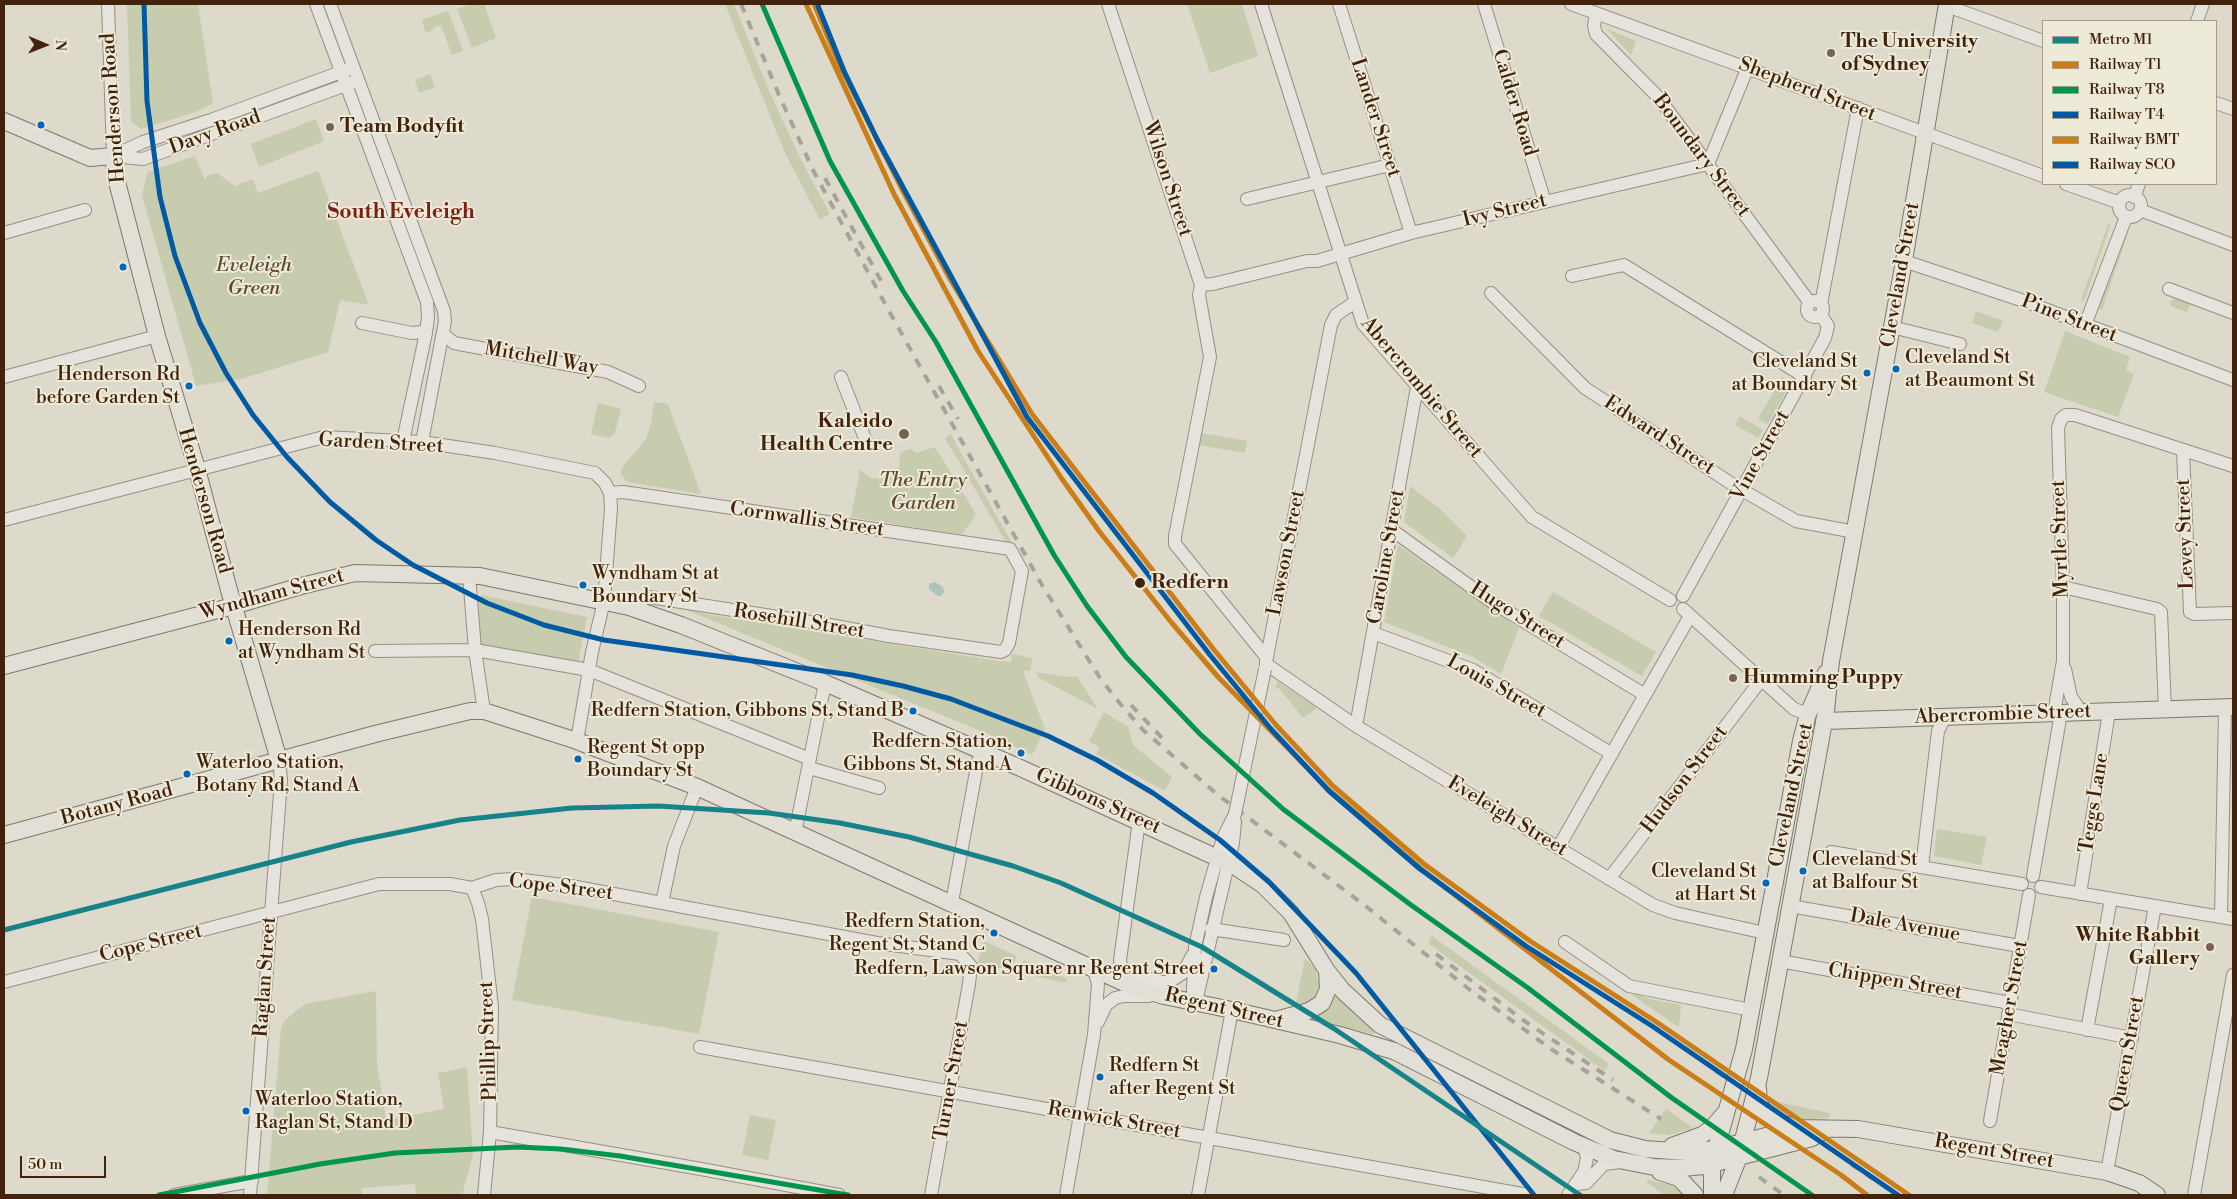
<!DOCTYPE html>
<style>
body{margin:0}
#map{position:relative;width:2237px;height:1199px;overflow:hidden;background:#ddd9cb;font-family:"Libre Bodoni",serif}
canvas{display:block}
.frame{position:absolute;inset:0;border:5px solid #42220d;pointer-events:none}
.legend{position:absolute;left:2042px;top:20px;width:175px;height:165px;box-sizing:border-box;background:#eeead8;border:1px solid #a99a87;margin:0;padding:6px 9px;list-style:none;font-size:15px;color:#42220d}
.legend li{display:flex;align-items:center;gap:10px;height:25px}
.legend b{width:25px;border:1px solid #a99a87}
.north{position:absolute;left:20px;top:20px;width:50px;height:50px;-webkit-text-stroke:4px #eeead8;paint-order:stroke;rotate:91deg;font-size:14px;font-weight:700;line-height:20px;text-align:center;color:#42220d}
.north::after{content:'';display:block;margin:auto;width:18px;height:22px;background:#42220d;clip-path:polygon(50% 0,100% 100%,50% 72%,0 100%)}
.scale{position:absolute;left:20px;top:1156px;width:86px;height:22px;box-sizing:border-box;border:2px solid #42220d;border-top:0;padding-left:6px;font-size:15px;line-height:18px;white-space:nowrap;color:#42220d;-webkit-text-stroke:4px #eeead8;paint-order:stroke}
</style>
<div id="map">
<canvas width="2237" height="1199"></canvas>
<div class="frame"></div>
<ul class="legend">
<li><b style="height:6px;background:#168388"></b>Metro M1</li>
<li><b style="height:6px;background:#cb7e18"></b>Railway T1</li>
<li><b style="height:6px;background:#00954c"></b>Railway T8</li>
<li><b style="height:6px;background:#005aa3"></b>Railway T4</li>
<li><b style="height:6px;background:#cb7e18"></b>Railway BMT</li>
<li><b style="height:6px;background:#005aa3"></b>Railway SCO</li>
</ul>
<div class="north">N</div>
<div class="scale">50 m</div>
</div>
<script>
const g = document.querySelector('canvas').getContext('2d');
g.lineJoin = 'round';
function fill(path, color) {
  g.fillStyle = color;
  g.fill(path, 'evenodd');
}
function poly(rows) {
  const path = new Path2D();
  for (const r of rows) {
    if (r.length === 3) {
      path.moveTo(r[0] + r[2], r[1]);
      path.arc(r[0], r[1], r[2], 0, 2 * Math.PI);
      continue;
    }
    path.moveTo(r[0], r[1]);
    for (let i = 2; i < r.length; i += 2) path.lineTo(r[i], r[i + 1]);
  }
  return path;
}
function trace(path, color, width, dash) {
  g.strokeStyle = color;
  g.lineWidth = width;
  g.lineCap = dash ? 'butt' : 'round';
  g.setLineDash(dash || []);
  g.stroke(path);
}
function label(font, color, halo, rows, align = 'center') {
  g.font = font + ' "Libre Bodoni",serif';
  g.lineWidth = 4;
  g.setLineDash([]);
  g.textBaseline = 'middle';
  g.strokeStyle = halo;
  g.fillStyle = color;
  for (const [text, x, y, turn = 0] of rows) {
    g.save();
    g.translate(x, y);
    g.rotate((+turn || 0) * Math.PI / 180);
    g.textAlign = isNaN(turn) ? turn : align;
    if (halo) g.strokeText(text, 0, 0);
    g.fillText(text, 0, 0);
    g.restore();
  }
}
const green = poly([
 [127,4,198,4,213,103,193,113,141,129,131,121],
 [471,4,484,4,496,38,472,48,457,9],
 [725,4,734,4,769,91,801,160,830,214,820,220,785,153],
 [1187,4,1242,4,1258,56,1210,73],
 [448,11,463,51,452,55,441,25,432,28,433,30,426,33,422,20],
 [1607,29,1636,41,1631,55],
 [430,74,435,87,419,93,415,80],
 [316,119,324,141,259,167,251,144],
 [195,156,205,180,207,176,217,173,235,186,253,179,258,193,318,171,369,305,340,300,328,352,241,379,196,386,142,195,148,172],
 [2109,222,2111,224,2084,301,2081,300],
 [2125,232,2128,233,2102,310,2097,309],
 [2178,298,2191,303,2187,312,2170,306,2171,301],
 [1976,311,2003,321,1998,332,1972,323],
 [2065,331,2130,357,2126,370,2134,374,2118,417,2044,392],
 [1782,377,1791,383,1768,424,1758,419],
 [654,402,668,404,701,494,627,482,621,474,621,469,646,439,651,424],
 [598,403,621,409,615,433,609,438,591,434],
 [1740,416,1763,430,1758,438,1735,425],
 [1201,433,1247,441,1245,453,1199,445],
 [951,434,962,455,1012,543,1006,542,945,438],
 [935,447,976,514,962,535,851,517,860,469,870,478,877,479,890,476,899,468,900,453,910,449,917,453],
 [1410,486,1440,509,1467,536,1453,558,1404,522],
 [1398,545,1519,628,1501,674,1473,657,1384,622],
 [1553,592,1656,652,1642,676,1539,616],
 [481,595,587,617,578,664,485,650,480,644,478,599],
 [679,607,711,615,999,661,1011,662,1012,654,1032,658,1030,671,1024,670,1024,674,1045,729,1032,755,988,734],
 [1036,672,1067,677,1077,676,1098,709,1039,678],
 [1277,681,1317,708,1303,718,1280,689,1276,688],
 [1104,712,1128,727,1133,745,1172,777,1165,791,1096,754,1100,748,1089,741],
 [1937,829,1987,837,1981,865,1934,856],
 [532,897,719,932,699,1034,512,1000],
 [1432,936,1609,1064,1605,1071,1428,943],
 [984,941,1017,956,1011,970,977,964],
 [1305,958,1315,969,1320,989,1316,1000,1295,1008],
 [1024,960,1067,979,1066,983,1021,973,1018,971],
 [376,991,377,1063,386,1120,444,1109,438,1073,467,1067,473,1155,462,1195,416,1195,415,1184,361,1188,362,1195,267,1195,281,1028,285,1020,305,1004],
 [1336,992,1352,1011,1374,1029,1373,1034,1303,1017,1329,1004],
 [1635,993,1650,999,1681,1005,1679,1027,1632,995],
 [1772,1101,1830,1113,1829,1118,1789,1120,1769,1110],
 [1666,1109,1693,1128,1669,1135,1649,1133],
 [750,1115,776,1120,768,1160,742,1155],
 [1648,1180,1672,1185,1684,1195,1664,1195,1646,1182]
]);
const water = poly([
 [935,582,943,587,944,592,941,596,938,596,929,589,929,584]
]);
const minor = poly([
 [108,4,113,156],
 [316,4,427,302,428,317,426,333,403,441],
 [330,4,444,311,445,321,422,442],
 [1108,4,1201,285,1199,295,1210,357,1175,536,1175,544,1267,658],
 [1261,4,1363,324,1532,517,1670,600],
 [1339,4,1411,233],
 [1484,4,1545,202],
 [1571,4,2043,176],
 [1947,6,2043,41],
 [1596,13,1594,26,1596,34,1658,97,1810,303],
 [2197,21,2203,4],
 [2216,103,2233,109],
 [113,156,143,159,354,82],
 [113,156,143,142,211,120,349,69],
 [2066,184,2120,203],
 [2130,206,11],
 [2134,197,2139,184],
 [1247,199,1390,165],
 [2140,210,2233,245],
 [4,233,85,210],
 [1904,261,2021,300,2233,380],
 [1572,276,1624,265,1805,377],
 [1201,285,1213,284,1307,261,1317,261,1411,233,1708,164,1748,67],
 [2169,289,2233,313],
 [1491,293,1585,388,1735,486,1796,521,1855,532],
 [1815,309,8],
 [1821,304,1858,108],
 [362,323,412,333,422,332],
 [2085,325,2126,217],
 [1892,327,1960,344],
 [442,336,447,337,454,343,608,372,639,386],
 [4,377,157,336],
 [841,377,866,441],
 [2183,451,2190,612,2194,614,2233,613],
 [610,493,623,492,1010,549,1022,571,1009,643,1005,650,1001,652,889,636,830,625,649,597,629,607],
 [4,520,324,437,422,442,495,453,595,473,605,483,610,493,611,508,604,601,592,652,577,741],
 [1392,530,1492,602,1645,695],
 [469,575,475,650,484,711],
 [2063,587,2157,609,2161,612,2165,710],
 [1683,596,1825,338,1828,326,1821,315],
 [1683,609,1794,709,1808,714],
 [1373,633,1473,670,1612,754],
 [375,651,475,650,589,670,810,759],
 [1266,662,1331,325,1336,315,1355,302],
 [1266,664,1356,726,1653,905,1675,913,1765,933],
 [2065,669,2071,697,2082,713],
 [2054,713,2063,661,2063,587,2058,428,2061,419,2066,415,2075,415,2233,466],
 [1356,726,1417,387],
 [813,769,879,788],
 [795,833,825,683],
 [1558,848,1690,616],
 [1831,852,2022,884],
 [1922,867,1938,731,1945,717],
 [2033,876,2061,713],
 [1609,879,1761,680],
 [2041,887,2233,919],
 [472,888,478,903,482,919,492,1007,490,1132,484,1195],
 [2080,894,2109,712],
 [952,902,978,761,982,756,989,754],
 [662,903,674,846,697,787],
 [1790,906,2020,946],
 [2221,917,2225,708],
 [1211,929,1284,940],
 [1565,942,1629,986,1751,1010],
 [1780,961,2010,1003],
 [1122,971,1120,960,1139,821],
 [1114,973,1126,971,1158,982,1169,982,1183,973,1192,956],
 [4,982,379,884,450,884,472,888,496,880,515,879,571,886,877,943,960,954,971,966,969,984,931,1195],
 [1197,997,1233,843,1235,822],
 [1194,1002,1193,989,1195,947,1206,897,1223,838,1235,814],
 [2008,1014,2132,1038],
 [1098,1022,1106,1005,1115,998,1124,996,1149,996],
 [2087,1030,2111,899],
 [700,1047,1528,1195],
 [1990,1121,2029,895],
 [490,1132,701,1169,839,1195],
 [2107,1172,2155,906],
 [1577,1184,1586,1183,1604,1164,1621,1162],
 [174,1195,252,1181],
 [250,1195,281,780,279,760],
 [1066,1195,1094,1035,1098,984,1094,969],
 [1198,1195,1232,1010],
 [1568,1195,1584,1172,1587,1158,1584,1147],
 [2194,1195,2233,975]
]);
const major = poly([
 [4,121,90,158,113,156,117,182,157,336,197,469,229,590,279,760],
 [4,666,233,606,301,586,355,573,480,576,629,607,681,625,825,683,1016,766,1233,865,1263,885,1291,913,1327,971,1343,991,1380,1025,1610,1140,1645,1149,1686,1152,1716,1149,1797,1128,1858,1129,2107,1172,2139,1183,2157,1195],
 [1825,721,2233,707],
 [4,835,375,734,470,711,484,711,577,741,697,787,1131,986,1164,996,1232,1010,1340,1035,1394,1051,1574,1142,1614,1159,1654,1167,1682,1168,1704,1166,1812,1138,1827,1129],
 [1279,1019,1309,1011,1322,1003,1328,989,1327,971],
 [1758,1088,1759,1103,1765,1113,1773,1121,1797,1128],
 [1672,1146,1702,1135,1712,1128,1724,1114],
 [1660,1172,1679,1178,1695,1195],
 [1712,1195,1712,1170,1716,1149,1744,1049,1801,741,1808,714,1826,673],
 [1724,1195,1738,1159,1759,1078,1826,711,1831,661,1904,261,1947,4]
]);
const rail = poly([
 [741,4,779,95,813,170,884,302,1042,585,1100,678,1122,706,1143,730,1218,795,1363,904,1470,990,1551,1049,1661,1119],
 [825,178,881,281],
 [939,386,958,419],
 [1131,705,1163,739],
 [1436,954,1523,1020,1613,1080],
 [1716,1071,1726,1078],
 [1851,1164,1897,1195],
 [1759,1177,1784,1195]
]);
const minorBridge = poly([
 [1235,814,1265,669]
]);
const rail1 = poly([
 [806,4,894,194,978,351,1062,479,1099,531,1171,622,1219,678,1330,791,1420,868,1669,1060,1841,1175,1867,1195]
]);
const rail2 = poly([
 [762,4,830,161,903,291,936,342,1054,555,1087,606,1126,657,1200,734,1283,809,1411,905,1528,988,1672,1098,1812,1195],
 [159,1195,320,1164,395,1153,517,1147,561,1149,620,1156,848,1195]
]);
const rail3 = poly([
 [144,4,147,101,160,197,175,256,200,323,226,373,253,415,287,457,330,502,376,540,413,565,487,603,544,625,604,640,852,675,903,686,951,699,1048,736,1097,760,1153,793,1220,840,1269,882,1356,973,1534,1195]
]);
const rail4 = poly([
 [814,4,840,66,903,191,950,279,1032,414,1215,651,1276,725,1333,786,1424,864,1530,941,1655,1021,1909,1195]
]);
const rail5 = poly([
 [818,6,844,71,877,139,1027,417,1210,655,1271,729,1329,791,1420,869,1526,946,1652,1026,1898,1195]
]);
const metro1 = poly([
 [4,930,351,842,460,820,572,808,658,806,769,813,840,823,909,837,1013,866,1061,883,1202,947,1333,1028,1580,1195]
]);
const markers = [
 [1831,53,5,"#786250"],
 [41,125,4.5,"#0065bd"],
 [330,127,5,"#786250"],
 [123,267,4.5,"#0065bd"],
 [1896,369,4.5,"#0065bd"],
 [1867,373,4.5,"#0065bd"],
 [189,386,4.5,"#0065bd"],
 [904,434,6,"#786250"],
 [1140,583,6,"#42220d"],
 [583,585,4.5,"#0065bd"],
 [229,641,4.5,"#0065bd"],
 [1733,678,5,"#786250"],
 [913,711,4.5,"#0065bd"],
 [1021,753,4.5,"#0065bd"],
 [578,759,4.5,"#0065bd"],
 [187,774,4.5,"#0065bd"],
 [1803,871,4.5,"#0065bd"],
 [1766,883,4.5,"#0065bd"],
 [994,933,4.5,"#0065bd"],
 [2210,947,5,"#786250"],
 [1214,969,4.5,"#0065bd"],
 [1100,1077,4.5,"#0065bd"],
 [246,1111,4.5,"#0065bd"]
];
const busNames = [
 ["Cleveland St",1905,358],
 ["at Beaumont St",1905,381],
 ["Cleveland St",1858,362,"right"],
 ["at Boundary St",1858,385,"right"],
 ["Henderson Rd",180,375,"right"],
 ["before Garden St",180,398,"right"],
 ["Wyndham St at",592,574],
 ["Boundary St",592,597],
 ["Henderson Rd",238,630],
 ["at Wyndham St",238,653],
 ["Redfern Station, Gibbons St, Stand B",904,711,"right"],
 ["Redfern Station,",1012,742,"right"],
 ["Gibbons St, Stand A",1012,765,"right"],
 ["Regent St opp",587,748],
 ["Boundary St",587,771],
 ["Waterloo Station,",196,763],
 ["Botany Rd, Stand A",196,786],
 ["Cleveland St",1812,860],
 ["at Balfour St",1812,883],
 ["Cleveland St",1757,872,"right"],
 ["at Hart St",1757,895,"right"],
 ["Redfern Station,",985,922,"right"],
 ["Regent St, Stand C",985,945,"right"],
 ["Redfern, Lawson Square nr Regent Street",1205,969,"right"],
 ["Redfern St",1109,1066],
 ["after Regent St",1109,1089],
 ["Waterloo Station,",255,1100],
 ["Raglan St, Stand D",255,1123]
];
const poiNames = [
 ["The University",1841,42],
 ["of Sydney",1841,65],
 ["Team Bodyfit",340,127],
 ["Kaleido",893,422,"right"],
 ["Health Centre",893,445,"right"],
 ["Humming Puppy",1743,678],
 ["White Rabbit",2200,936,"right"],
 ["Gallery",2200,959,"right"]
];
const streetNames = [
 ["Shepherd Street",1807,90,21],
 ["Calder Road",1514,103,73],
 ["Henderson Road",114,108,-94],
 ["Lander Street",1375,118,72],
 ["Davy Road",215,133,-20],
 ["Boundary Street",1701,156,53],
 ["Wilson Street",1167,179,72],
 ["Ivy Street",1505,211,-14],
 ["Cleveland Street",1901,275,-80],
 ["Pine Street",2069,319,21],
 ["Mitchell Way",541,359,10],
 ["Abercrombie Street",1421,388,50],
 ["Edward Street",1659,436,33],
 ["Garden Street",381,444,3],
 ["Vine Street",1761,456,-61],
 ["Henderson Road",204,501,74],
 ["Cornwallis Street",807,520,8],
 ["Levey Street",2186,534,-92],
 ["Myrtle Street",2061,539,-92],
 ["Lawson Street",1287,553,-79],
 ["Caroline Street",1387,557,-80],
 ["Wyndham Street",272,595,-15],
 ["Hugo Street",1517,616,32],
 ["Rosehill Street",799,622,9],
 ["Louis Street",1496,687,29],
 ["Abercrombie Street",2003,715,-2],
 ["Hudson Street",1685,780,-53],
 ["Cleveland Street",1792,795,-78],
 ["Gibbons Street",1098,802,24],
 ["Teggs Lane",2095,803,-81],
 ["Botany Road",117,805,-15],
 ["Eveleigh Street",1507,817,31],
 ["Cope Street",561,888,7],
 ["Dale Avenue",1905,926,10],
 ["Cope Street",151,944,-14],
 ["Raglan Street",266,977,-86],
 ["Chippen Street",1895,982,10],
 ["Meagher Street",2010,1008,-80],
 ["Regent Street",1224,1009,13],
 ["Phillip Street",489,1041,-92],
 ["Queen Street",2128,1054,-80],
 ["Turner Street",952,1081,-80],
 ["Renwick Street",1114,1121,10],
 ["Regent Street",1994,1152,10]
];
const parkNames = [
 ["Eveleigh",254,266],
 ["Green",254,289],
 ["The Entry",923,481],
 ["Garden",923,504]
];
const stopNames = [
 ["Redfern",1151,583]
];
const neighbourhoodNames = [
 ["South Eveleigh",401,213]
];
fill(green, '#c6ccad');
fill(water, '#acc4be');
trace(minor, '#968f84', 14);
trace(major, '#7e776c', 18);
trace(minor, '#e6e3dc', 12);
trace(major, '#e1dfd6', 16);
trace(rail, '#a7a39b', 4, [9, 9]);
trace(minorBridge, '#968f84', 14, []);
trace(minorBridge, '#e6e3dc', 12);
trace(rail1, '#cb7e18', 5);
trace(rail2, '#00954c', 5);
trace(rail3, '#005aa3', 5);
trace(rail4, '#cb7e18', 5);
trace(rail5, '#005aa3', 5);
trace(metro1, '#168388', 5);
for (const [x, y, r, color] of markers) {
  const dot = new Path2D();
  dot.arc(x, y, r, 0, 2 * Math.PI);
  g.fillStyle = color;
  g.fill(dot);
  trace(dot, '#eeead8', 2);
}
label('19px', '#42220d', '#eeead8', busNames, 'left');
label('bold 20px', '#42220d', '#eeead8', poiNames, 'left');
label('20px', '#42220d', '#eeead8', streetNames);
label('italic 20px', '#5e4a2f', '#eeead8', parkNames);
label('bold 20px', '#42220d', '#eeead8', stopNames, 'left');
label('bold 21px', '#7a1f14', '#eeead8', neighbourhoodNames);
</script>
